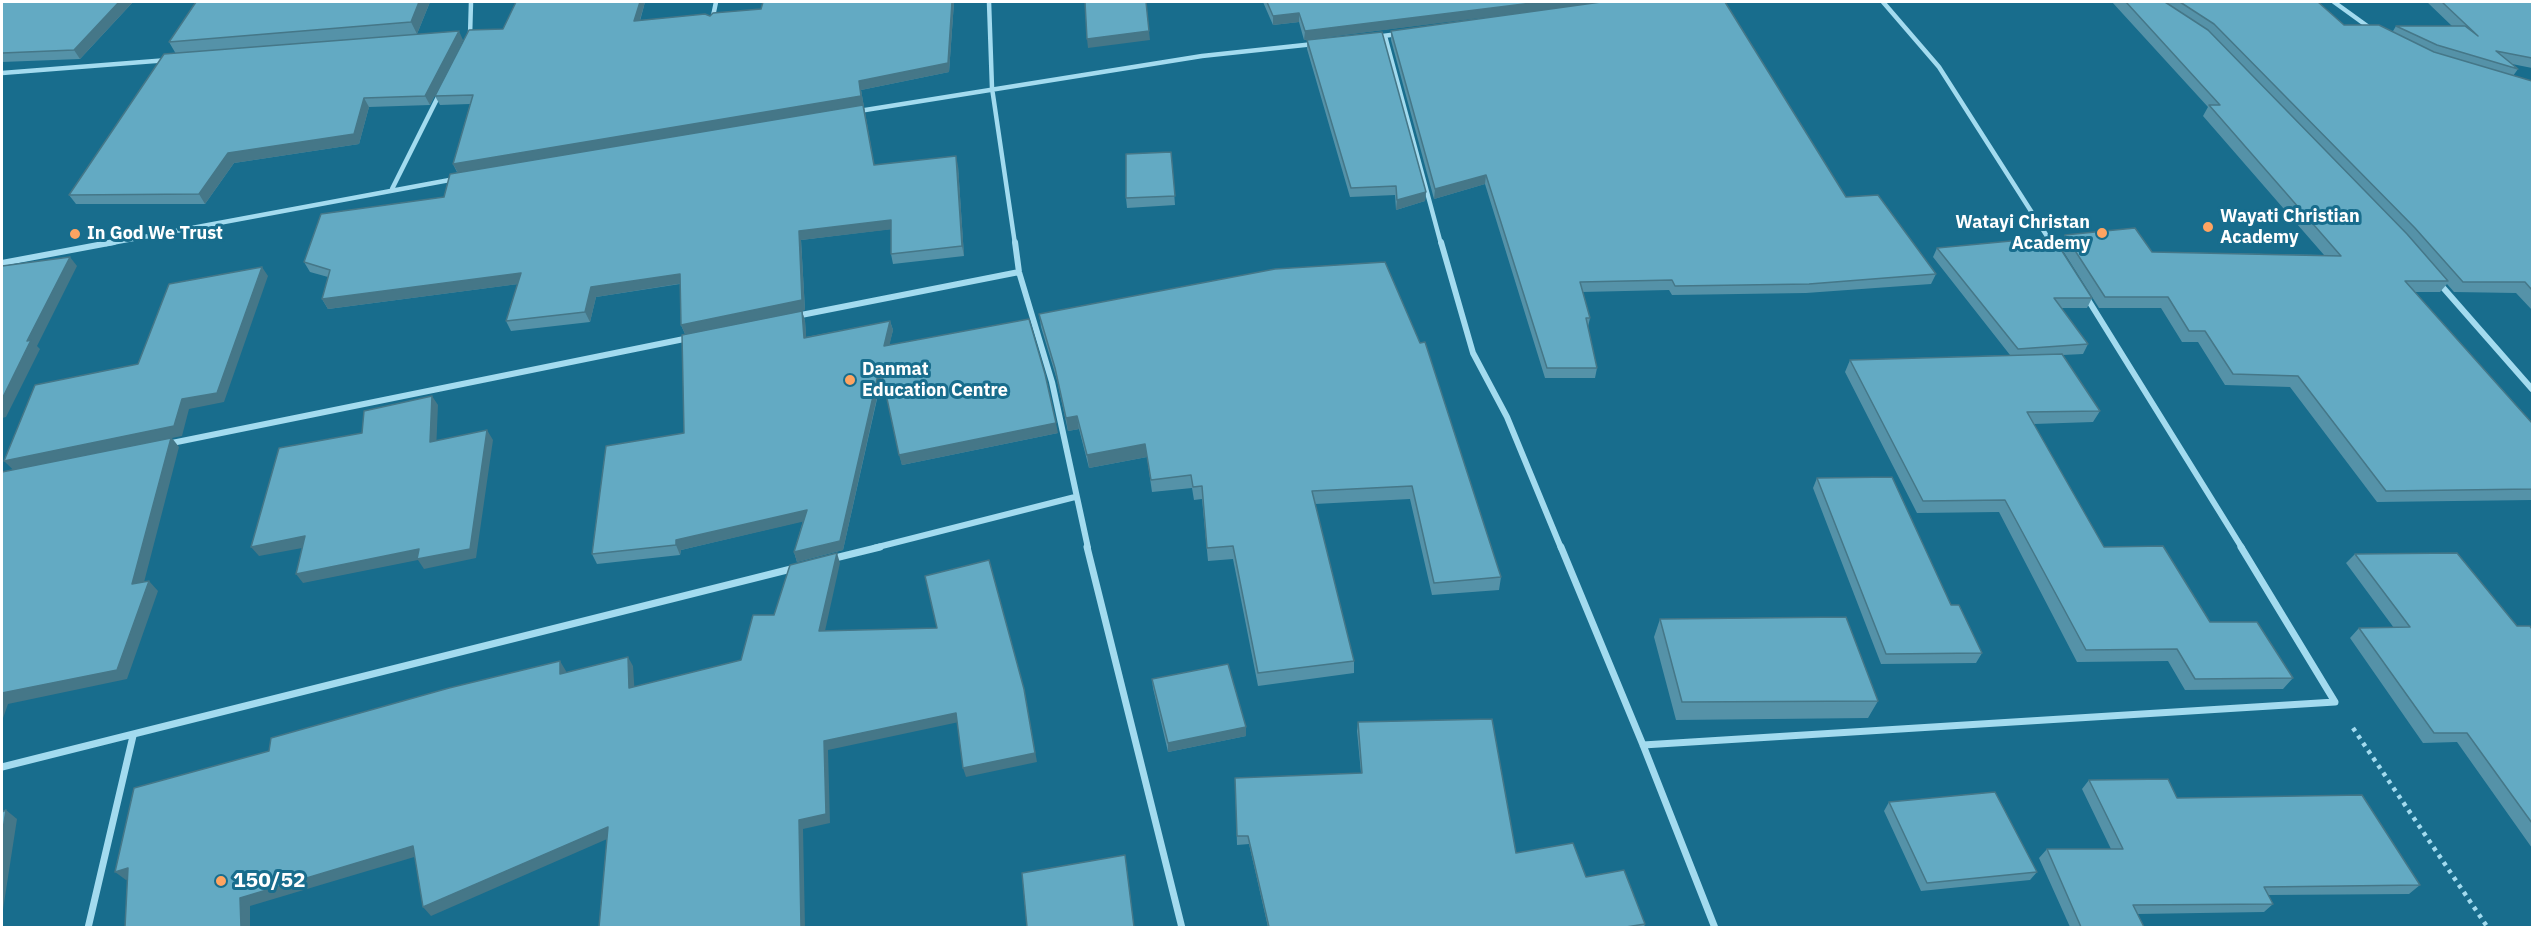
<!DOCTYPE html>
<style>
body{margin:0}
#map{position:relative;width:2534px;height:929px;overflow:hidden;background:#186d8d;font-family:"IBM Plex Sans",sans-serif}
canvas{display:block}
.frame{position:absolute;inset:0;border:3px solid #fff;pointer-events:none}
</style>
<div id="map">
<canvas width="2534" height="929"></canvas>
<div class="frame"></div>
</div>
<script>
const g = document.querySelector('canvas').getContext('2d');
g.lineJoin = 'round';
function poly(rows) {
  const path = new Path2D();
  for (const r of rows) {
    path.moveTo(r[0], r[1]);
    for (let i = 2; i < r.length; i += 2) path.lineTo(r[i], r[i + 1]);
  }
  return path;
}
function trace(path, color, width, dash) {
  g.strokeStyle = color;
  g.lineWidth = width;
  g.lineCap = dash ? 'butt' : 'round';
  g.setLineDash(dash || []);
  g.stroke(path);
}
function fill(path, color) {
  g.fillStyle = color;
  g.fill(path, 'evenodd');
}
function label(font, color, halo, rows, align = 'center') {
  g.font = font + ' "IBM Plex Sans",sans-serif';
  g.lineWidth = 6;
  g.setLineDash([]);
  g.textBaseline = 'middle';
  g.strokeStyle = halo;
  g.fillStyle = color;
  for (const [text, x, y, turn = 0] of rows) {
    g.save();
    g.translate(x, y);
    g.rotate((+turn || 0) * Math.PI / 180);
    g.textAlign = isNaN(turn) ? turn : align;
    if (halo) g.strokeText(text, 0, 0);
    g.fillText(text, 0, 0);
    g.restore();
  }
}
const path = poly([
 [2353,728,2488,928]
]);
const streetFar2 = poly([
 [989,2,992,88,1015,244],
 [1883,2,1939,67,2052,244],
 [2334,2,2370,28],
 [712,21,716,2],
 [470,36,471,2],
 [1385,36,1441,244],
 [1375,37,1398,34],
 [2,73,168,60],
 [859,111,1202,56,1314,44],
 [392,189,440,93],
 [106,244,455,179]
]);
const streetFar1 = poly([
 [1015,242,1019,272,1052,382,1088,548],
 [1441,242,1473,353,1507,417,1561,548],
 [2,263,114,242],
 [2439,283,2532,389],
 [2087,298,2242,548],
 [796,316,1019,272],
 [167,444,689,338],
 [874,548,1075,497]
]);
const street = poly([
 [1087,547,1182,928],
 [1561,547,1643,745,1715,928],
 [831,559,880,547],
 [1643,745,2335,702,2241,547],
 [2,767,795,568],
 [88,928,133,736]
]);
const wall = poly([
 [2,2,133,2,80,59,2,62],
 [430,2,417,34,463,40,430,105,369,107,359,144,234,163,205,204,76,204,69,195,176,54,169,42],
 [645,2,640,21,710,16,761,9,763,2,954,2,949,72,861,90,874,165,958,166,964,256,893,264,891,254,891,229,801,240,805,310,685,334,681,325,680,284,596,297,590,322,511,331,506,321,518,284,328,309,322,299,328,277,310,272,304,262,444,197,457,172,453,164,470,104,440,105,435,96,503,29],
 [1263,2,1725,2,1846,197,1936,274,1931,284,1806,293,1672,295,1669,290,1582,292,1590,318,1588,327,1597,368,1595,378,1545,378,1485,184,1434,199,1391,40,1391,31,1523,12,1304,40,1299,22,1273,25],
 [2112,2,2318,2,2344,25,2393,31,2396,26,2452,26,2427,2,2532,2,2532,68,2512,64,2518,69,2513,76,2532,81,2532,310,2516,293,2454,292,2447,284,2440,292,2415,292,2532,423,2532,500,2377,502,2290,387,2225,385,2198,342,2182,342,2161,308,2099,308,2060,246,2065,235,2152,252,2324,255,2203,116,2208,107],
 [1307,40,1426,192,1425,201,1396,210,1395,195,1350,197,1307,49],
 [1171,152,1175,205,1127,208,1126,198],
 [1937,248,2092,298,2087,308,2061,308,2088,344,2083,354,2063,355,2100,411,2093,422,2034,424,2104,547,2210,622,2293,678,2283,689,2185,690,2168,661,2077,662,1999,512,1917,513,1845,372,1850,360,2010,355,1933,257],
 [1275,269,1501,577,1499,590,1432,595,1410,499,1315,504,1354,661,1354,673,1258,686,1233,559,1208,561,1202,499,1194,500,1192,488,1152,492,1147,457,1089,468,1079,429,1068,431,1057,380,1041,327,1039,314],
 [802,311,805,321,806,337,890,321,893,330,889,345,1058,433,902,465,882,377,843,550,797,562,794,552,803,521,681,550,680,555,597,564,592,554,684,433],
 [1817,478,1951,605,1982,653,1976,663,1881,664,1813,488],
 [2355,554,2517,626,2532,629,2532,848,2457,742,2423,743,2350,638,2359,628,2394,628,2346,563],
 [1660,619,1878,701,1868,718,1676,720,1654,637],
 [1152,679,1246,736,1168,752,1153,688],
 [1358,722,1516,853,1586,877,1645,924,1644,927,1268,927,1249,844,1237,845,1235,778,1361,773,1357,731],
 [2089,780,2177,798,2420,885,2409,894,2268,895,2273,904,2264,912,2137,914,2144,927,2070,927,2039,858,2047,849,2111,849,2082,789],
 [1889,802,2037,872,2030,880,1921,891,1884,811]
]);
const shadedWall = poly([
 [119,2,133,2,80,59,74,50],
 [419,2,430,2,417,34,411,22],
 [640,2,645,2,637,30,634,21],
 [952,2,954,2,949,72,861,90,876,174,458,173,453,164,859,81],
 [1540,2,1608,2,1304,40,1305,31],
 [1299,13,1299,22,1273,25,1273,16],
 [459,31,463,40,430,105,425,96],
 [1149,31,1150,40,1088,48,1087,39],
 [364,98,369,107,359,144,234,163,205,204,199,194,228,153],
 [956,156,958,166,964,256,962,246],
 [1486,175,1485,184,1434,199,1435,189],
 [1426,192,1425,201,1396,210,1397,200],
 [891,220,894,229,801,240,805,310,685,334,681,325,799,231],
 [70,257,77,266,37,346,40,349,6,417,2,418,2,399,27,341],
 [262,267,268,276,224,402,189,409,182,436,172,438,179,447,141,594,4,461,182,399],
 [521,273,526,283,328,309,322,299],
 [680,274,684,283,596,297,590,322,585,312,591,287],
 [802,311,805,321,807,347,804,338],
 [890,321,893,330,887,356,884,346],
 [880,366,882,375,843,550,797,562,794,552],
 [432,396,438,405,436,452,430,442],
 [1077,416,1079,429,1068,431,1066,418],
 [1056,423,1058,433,902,465,899,455],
 [487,430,493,440,476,558,424,569,418,560,303,583,296,574],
 [1145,444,1147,457,1089,468,1087,455],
 [807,510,810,520,681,550,680,555,676,545,676,540],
 [305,536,313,546,259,556,251,547],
 [837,553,840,563,823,640,819,631],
 [149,581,158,591,127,679,8,704,2,721,2,693],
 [628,657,633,666,635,697,629,688],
 [560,661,566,671,565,683,560,674],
 [1024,689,1037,762,966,777,963,768],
 [956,713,959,722,828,750,830,823,803,829,805,927,801,927,799,820,824,741],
 [1246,727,1246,736,1168,752,1168,743],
 [6,810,17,819,2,916,2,836],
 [608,827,614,836,431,916,423,907],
 [413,846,421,855,250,906,250,927,241,927,240,898],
 [128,868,139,876,126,880,115,872]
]);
const building = poly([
 [2,2,119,2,74,50,2,53,2,2],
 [196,2,419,2,411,22,169,42,196,2],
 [516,2,640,2,634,21,705,14,710,16,713,13,761,9,763,2,952,2,948,63,859,81,861,96,453,164,473,95,435,96,469,30,503,29,516,2],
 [1085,2,1146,2,1149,31,1087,39,1085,2],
 [1267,2,1540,2,1305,31,1299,13,1273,16,1267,2],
 [1601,2,1725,2,1846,197,1878,195,1936,274,1809,284,1675,286,1672,280,1580,282,1590,318,1586,318,1597,368,1547,368,1486,175,1435,189,1391,31,1601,2],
 [2126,2,2165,2,2208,30,2407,234,2448,281,2405,281,2532,423,2532,489,2386,491,2298,376,2233,374,2205,331,2189,331,2168,297,2105,297,2065,235,2135,228,2152,252,2341,256,2209,105,2220,105,2126,2],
 [2180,2,2318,2,2344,25,2379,25,2434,52,2532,81,2532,290,2525,282,2463,282,2415,228,2214,24,2180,2],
 [2442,2,2532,2,2532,58,2496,51,2518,69,2437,45,2396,26,2465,26,2478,36,2442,2],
 [459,31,425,96,364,98,354,134,228,153,199,194,69,195,164,54,459,31],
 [1382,32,1426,192,1397,200,1396,186,1351,188,1307,40,1382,32],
 [863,105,874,165,956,156,962,246,891,254,891,220,799,231,802,300,681,325,680,274,591,287,585,312,506,321,521,273,322,299,330,270,304,262,321,214,444,197,450,174,863,105],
 [1171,152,1175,196,1126,198,1126,154,1171,152],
 [2053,237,2092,298,2054,298,2088,344,2018,349,1937,248,2053,237],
 [70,257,27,341,31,340,2,399,2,266,70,257],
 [1385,262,1420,343,1425,342,1501,577,1434,583,1412,486,1312,491,1354,661,1258,673,1233,546,1207,548,1202,486,1193,487,1191,475,1151,480,1145,444,1087,455,1077,416,1066,418,1055,368,1039,314,1275,269,1385,262],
 [262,267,217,393,182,399,174,426,4,461,35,385,138,364,169,284,262,267],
 [802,311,804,338,890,321,884,346,1029,319,1045,374,1056,423,899,455,880,366,840,541,794,552,807,510,676,540,676,545,592,554,606,446,684,433,682,335,802,311],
 [2062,354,2100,411,2027,412,2104,547,2163,546,2210,622,2257,622,2293,678,2195,679,2177,649,2086,650,2005,500,1923,501,1850,360,2062,354],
 [432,396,430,442,487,430,470,549,417,559,419,549,296,574,305,536,251,547,279,448,362,433,364,411,432,396],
 [171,438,132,584,149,581,117,670,2,693,2,472,171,438],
 [1892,477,1951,605,1959,605,1982,653,1886,654,1817,478,1892,477],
 [837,553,819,631,937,628,925,576,989,560,1024,689,1035,753,963,768,956,713,824,741,826,814,799,820,801,927,599,927,608,827,423,907,413,846,240,898,241,927,125,927,128,868,115,872,134,788,269,751,271,738,449,688,560,661,560,674,628,657,629,688,741,660,753,615,774,615,790,565,837,553],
 [2457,553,2517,626,2530,626,2532,629,2532,823,2467,733,2434,733,2359,628,2410,627,2355,554,2457,553],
 [1846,617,1878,701,1682,702,1660,619,1846,617],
 [1228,664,1246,727,1168,743,1152,679,1228,664],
 [1492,719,1516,853,1573,843,1586,877,1624,870,1645,924,1626,927,1269,927,1248,836,1237,836,1235,778,1362,773,1358,722,1492,719],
 [2168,779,2177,798,2362,795,2420,885,2264,887,2273,904,2133,905,2144,927,2081,927,2047,849,2123,849,2089,780,2168,779],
 [1995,792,2037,872,1927,883,1889,802,1995,792],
 [6,810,2,836,2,812,6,810],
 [1125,855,1134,927,1027,927,1022,873,1125,855]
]);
const markers = [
 [2208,227,6,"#ffa461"],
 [2102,233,6,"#ffa461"],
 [75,234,6,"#ffa461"],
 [850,380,6,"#ffa461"],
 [221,881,6,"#ffa461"]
];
const poiNames = [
 ["Wayati Christian",2220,217],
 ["Academy",2220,238],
 ["Watayi Christan",2090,223,"right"],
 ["Academy",2090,244,"right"],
 ["In God We Trust",87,234],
 ["Danmat",862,370],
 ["Education Centre",862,391]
];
const nearPoinames = [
 ["150/52",233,881]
];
trace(path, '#a3dbef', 4.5, [4, 5]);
trace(streetFar2, '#a3dbef', 4.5);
trace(streetFar1, '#a3dbef', 6);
trace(street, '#a3dbef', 7);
fill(wall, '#5592a8');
fill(shadedWall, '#457788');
fill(building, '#63aac3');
trace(building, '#457788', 1.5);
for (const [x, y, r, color] of markers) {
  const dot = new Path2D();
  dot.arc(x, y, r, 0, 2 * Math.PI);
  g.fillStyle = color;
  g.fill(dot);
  trace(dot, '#186d8d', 2);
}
label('bold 18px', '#fff', '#186d8d', poiNames, 'left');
label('bold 21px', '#fff', '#186d8d', nearPoinames, 'left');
</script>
